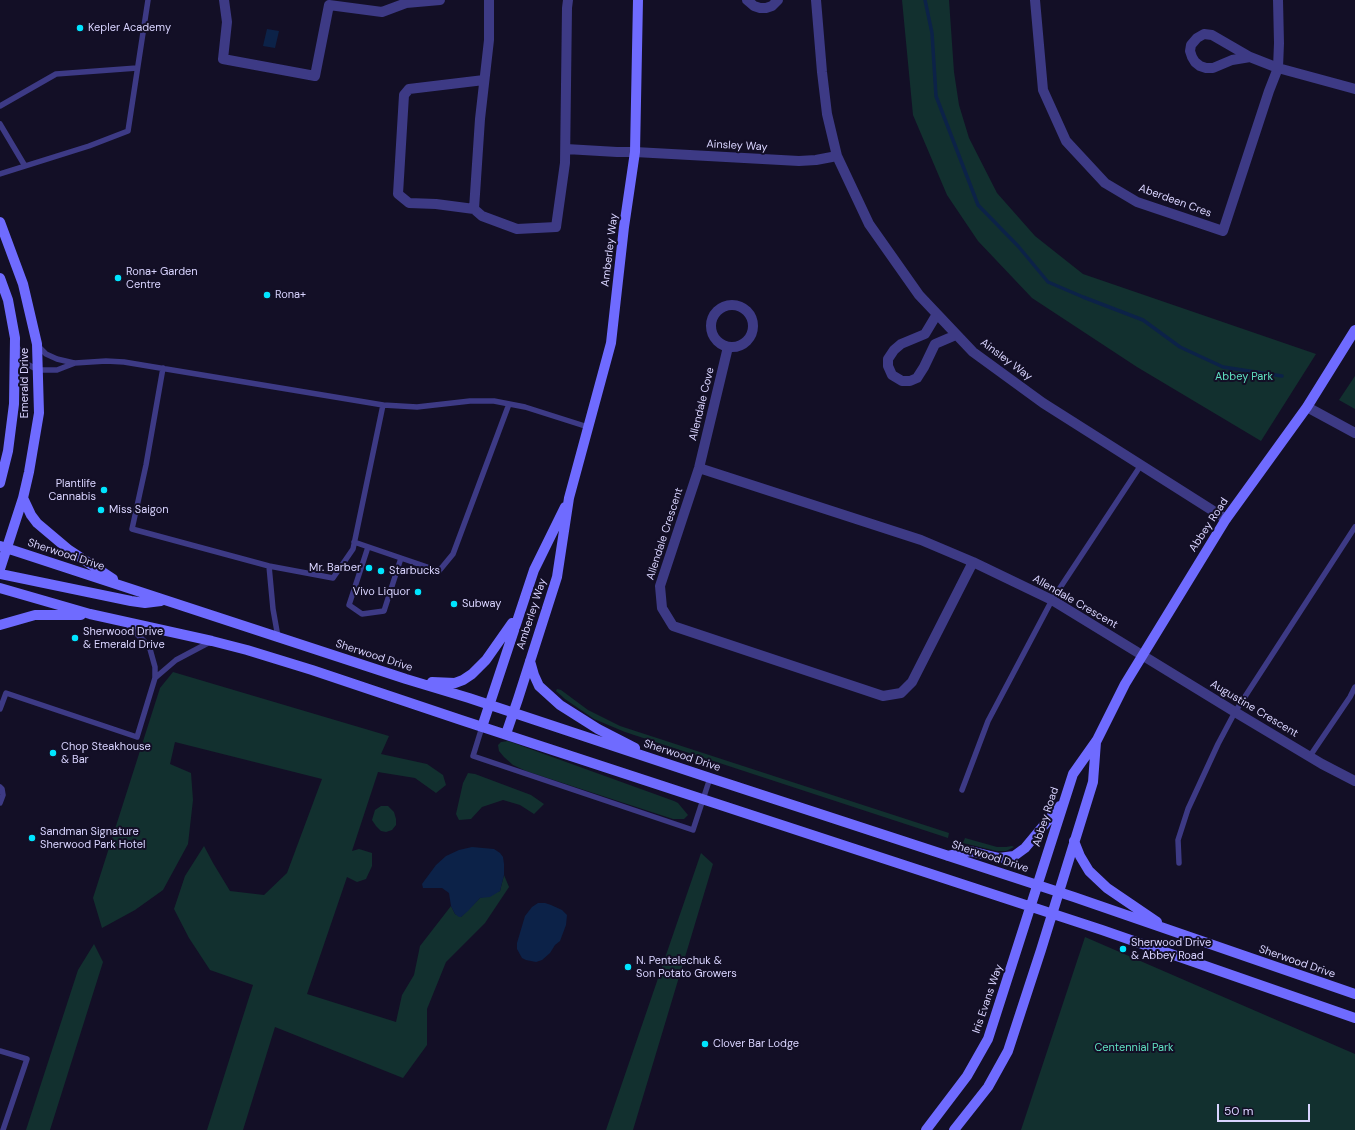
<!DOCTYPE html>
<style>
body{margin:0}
#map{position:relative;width:1355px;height:1130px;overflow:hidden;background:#130f26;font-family:"DM Sans",sans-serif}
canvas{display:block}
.scale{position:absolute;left:1217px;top:1104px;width:93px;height:18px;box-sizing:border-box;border:2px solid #d9d4ff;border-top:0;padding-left:5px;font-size:12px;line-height:14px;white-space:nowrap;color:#d9d4ff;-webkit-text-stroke:3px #130f26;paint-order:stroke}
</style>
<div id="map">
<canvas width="1355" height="1130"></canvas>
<div class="scale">50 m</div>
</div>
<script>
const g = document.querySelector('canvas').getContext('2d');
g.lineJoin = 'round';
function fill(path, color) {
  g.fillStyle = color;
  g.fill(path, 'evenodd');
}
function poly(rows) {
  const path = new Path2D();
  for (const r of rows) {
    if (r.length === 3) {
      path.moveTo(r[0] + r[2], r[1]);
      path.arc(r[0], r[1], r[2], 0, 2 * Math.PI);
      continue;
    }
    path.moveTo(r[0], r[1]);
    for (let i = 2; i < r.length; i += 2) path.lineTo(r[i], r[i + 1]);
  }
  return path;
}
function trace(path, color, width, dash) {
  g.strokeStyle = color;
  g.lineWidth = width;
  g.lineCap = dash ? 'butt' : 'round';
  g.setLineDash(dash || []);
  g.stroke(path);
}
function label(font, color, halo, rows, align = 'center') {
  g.font = font + ' "DM Sans",sans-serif';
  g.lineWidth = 4;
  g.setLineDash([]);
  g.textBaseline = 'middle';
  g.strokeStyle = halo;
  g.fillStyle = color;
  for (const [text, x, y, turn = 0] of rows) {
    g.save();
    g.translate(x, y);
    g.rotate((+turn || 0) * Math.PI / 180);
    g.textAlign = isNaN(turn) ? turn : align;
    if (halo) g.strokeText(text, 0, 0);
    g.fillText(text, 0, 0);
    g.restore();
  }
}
const green = poly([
 [902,0,949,0,954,72,959,105,969,138,997,193,1035,236,1083,274,1316,354,1261,441,1137,367,1032,298,978,241,947,195,913,115],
 [1355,376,1355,409,1339,400],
 [173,672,389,736,381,754,427,764,443,775,446,785,436,793,415,778,378,772,352,851,359,849,372,853,372,866,366,879,357,882,347,877,307,994,396,1022,402,995,414,975,420,946,451,906,455,914,461,917,480,898,500,891,504,875,509,887,485,923,446,962,427,1009,427,1045,403,1078,275,1027,243,1130,207,1130,253,985,210,970,189,938,174,909,185,876,204,846,213,863,230,891,264,895,287,873,322,779,175,742,170,764,191,773,193,800,188,844,163,890,135,910,102,928,93,898,160,688],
 [557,689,561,690,588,710,620,726,949,833,948,838,625,732,594,719,565,699,556,691],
 [508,741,674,801,678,803,688,815,684,819,673,819,526,771,513,765,504,757,499,751,498,745,501,742],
 [468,773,475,774,531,795,544,804,534,814,520,805,503,800,482,807,471,819,459,820,456,814,463,783],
 [381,806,388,806,394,812,396,819,396,825,392,830,386,832,381,831,376,826,372,820,375,810],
 [965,838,997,847,1006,847,1012,846,1014,847,1006,851,997,851,963,843],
 [701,853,713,864,633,1130,606,1130],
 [1085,937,1355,1054,1355,1130,1021,1130],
 [94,944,103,962,50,1130,26,1130,78,970]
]);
const water = poly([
 [267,29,279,31,275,48,263,46],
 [472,847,494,849,500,853,503,857,504,864,504,875,500,891,490,897,480,898,468,911,461,917,459,917,455,914,451,906,449,893,442,888,423,888,422,884,436,865,446,856,459,850],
 [538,903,545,903,551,905,562,910,567,915,566,925,560,941,555,945,550,953,542,960,536,962,526,960,522,958,517,949,517,943,525,916,532,907]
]);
const stream = poly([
 [925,0,932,33,936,96,978,205,1018,246,1048,282,1083,297,1143,320,1180,347,1223,367,1282,376]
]);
const lane = poly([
 [0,106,56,74,137,68],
 [0,124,25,166],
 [0,174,89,146,128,131,148,0],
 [17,346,21,357,27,364,38,370,57,370,75,363,106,361,124,362,383,405,417,407,470,401,494,401,525,407,588,427],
 [38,346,46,354,57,359,74,363],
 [163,368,146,465,132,529,269,566,333,578,353,549,383,405],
 [354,542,439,571,453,554,509,404],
 [368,547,349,605,362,614,384,611,401,558],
 [269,566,273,609,278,637],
 [155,678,176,660,210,642],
 [0,709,6,693,137,737,155,678,155,667,150,649,144,641,127,624],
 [482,727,473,756,693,830,710,778],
 [1310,756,1350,697,1355,687],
 [0,787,2,789,3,795,0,803],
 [962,790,988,721,1052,600,1141,465],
 [1179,863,1178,840,1188,809,1218,744,1235,712,1355,527],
 [0,1051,27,1059,3,1130]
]);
const street = poly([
 [224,0,227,22,223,59,315,76,329,5,382,12,406,3],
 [406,0,406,3,440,0],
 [489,0,489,40,480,119,474,209,482,216,517,229,556,227,565,163,567,8,568,0],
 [747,0,754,6,760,8,766,8,772,6,778,0],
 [816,0,822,72,827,114,837,156],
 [1035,0,1043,90,1066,141,1105,183,1137,202,1223,231,1269,91,1278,68,1279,43,1278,0],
 [1250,57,1232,60,1213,68,1206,68,1200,66,1195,62,1192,57,1190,51,1191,45,1197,38,1204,34,1212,35,1250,57,1278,68,1355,89],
 [566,149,617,152,635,152,799,161,816,160,837,156,869,224,919,295,973,352,1043,403,1226,519],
 [474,209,436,204,409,203,398,194,404,95,409,89,484,80],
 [732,326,21],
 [937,314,925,334,901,344,894,350,888,359,888,366,892,375,902,381,910,381,917,378,924,367,935,344,956,335],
 [728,347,699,468,660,586,662,608,673,626,883,696,901,693,912,682,973,562],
 [1307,407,1355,433],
 [699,468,921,540,973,562,1052,600,1235,712,1322,764,1355,781]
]);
const secondary = poly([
 [0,222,23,284,37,344,39,413,29,472,23,498,0,569],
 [0,278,8,300,15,338,14,404,8,451,0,483],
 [23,498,31,515,37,523,69,550,113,579],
 [0,546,406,679,469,698,710,778,1074,897,1355,994],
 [0,574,131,601,145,603,161,601],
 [0,588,90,614,212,641,247,650,312,670,461,720,1102,930,1355,1018],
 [0,625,35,615,81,615],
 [530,661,534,675,539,686,560,705,598,729,635,748],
 [432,682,455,683,463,680,472,674,486,660,512,623],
 [482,727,534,570,565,507],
 [506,734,518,699,557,577,569,498,611,343,624,227,635,152,638,0],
 [1074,841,1080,856,1089,871,1107,888,1157,922],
 [948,856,970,851,999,858,1014,856,1025,848,1060,806],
 [926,1130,967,1076,988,1039,1073,774,1097,740,1125,684,1226,519,1307,407,1355,330],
 [954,1130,988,1087,1008,1051,1041,950,1093,782,1096,742]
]);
const markers = [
 [80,28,4,"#00e5ff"],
 [118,278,4,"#00e5ff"],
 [267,295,4,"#00e5ff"],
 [104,490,4,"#00e5ff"],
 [101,510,4,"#00e5ff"],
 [369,568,4,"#00e5ff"],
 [381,571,4,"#00e5ff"],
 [418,592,4,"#00e5ff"],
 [454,604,4,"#00e5ff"],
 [75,638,4,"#00e5ff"],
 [53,753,4,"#00e5ff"],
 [32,838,4,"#00e5ff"],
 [1123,949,4,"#00e5ff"],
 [628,967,4,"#00e5ff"],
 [705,1044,4,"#00e5ff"]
];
const poiNames = [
 ["Kepler Academy",88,28],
 ["Rona+ Garden",126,272],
 ["Centre",126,285],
 ["Rona+",275,295],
 ["Plantlife",96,484,"right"],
 ["Cannabis",96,497,"right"],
 ["Miss Saigon",109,510],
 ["Mr. Barber",361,568,"right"],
 ["Starbucks",389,571],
 ["Vivo Liquor",410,592,"right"],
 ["Subway",462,604],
 ["Sherwood Drive",83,632],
 ["& Emerald Drive",83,645],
 ["Chop Steakhouse",61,747],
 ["& Bar",61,760],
 ["Sandman Signature",40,832],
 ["Sherwood Park Hotel",40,845],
 ["Sherwood Drive",1131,943],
 ["& Abbey Road",1131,956],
 ["N. Pentelechuk &",636,961],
 ["Son Potato Growers",636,974],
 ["Clover Bar Lodge",713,1044]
];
const streetNames = [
 ["Ainsley Way",737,146,3],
 ["Aberdeen Cres",1175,201,20],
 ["Amberley Way",610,250,-83],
 ["Ainsley Way",1006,360,37],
 ["Emerald Drive",25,383,-90],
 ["Allendale Cove",702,404,-76],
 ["Abbey Road",1209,525,-57],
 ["Allendale Crescent",665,534,-72],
 ["Sherwood Drive",66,555,18],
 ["Allendale Crescent",1075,602,30],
 ["Amberley Way",532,614,-72],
 ["Sherwood Drive",374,656,18],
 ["Augustine Crescent",1254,709,31],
 ["Sherwood Drive",682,756,18],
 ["Abbey Road",1046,817,-72],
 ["Sherwood Drive",990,857,18],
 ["Sherwood Drive",1297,962,19],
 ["Iris Evans Way",988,999,-71]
];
const parkNames = [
 ["Abbey Park",1244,377],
 ["Centennial Park",1134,1048]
];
fill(green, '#12302f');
fill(water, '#0c2248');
trace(stream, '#0c2248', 3.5);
trace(lane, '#3d3a85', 5.5);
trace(street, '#3d3a85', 10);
trace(secondary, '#6f6bff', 10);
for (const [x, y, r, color] of markers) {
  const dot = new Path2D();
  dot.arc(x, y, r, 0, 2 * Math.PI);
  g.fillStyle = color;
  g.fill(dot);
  trace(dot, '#130f26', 1.5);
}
label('11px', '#d9d4ff', '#130f26', poiNames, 'left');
label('11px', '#d9d4ff', '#130f26', streetNames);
label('11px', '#5fe0c0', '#130f26', parkNames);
</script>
